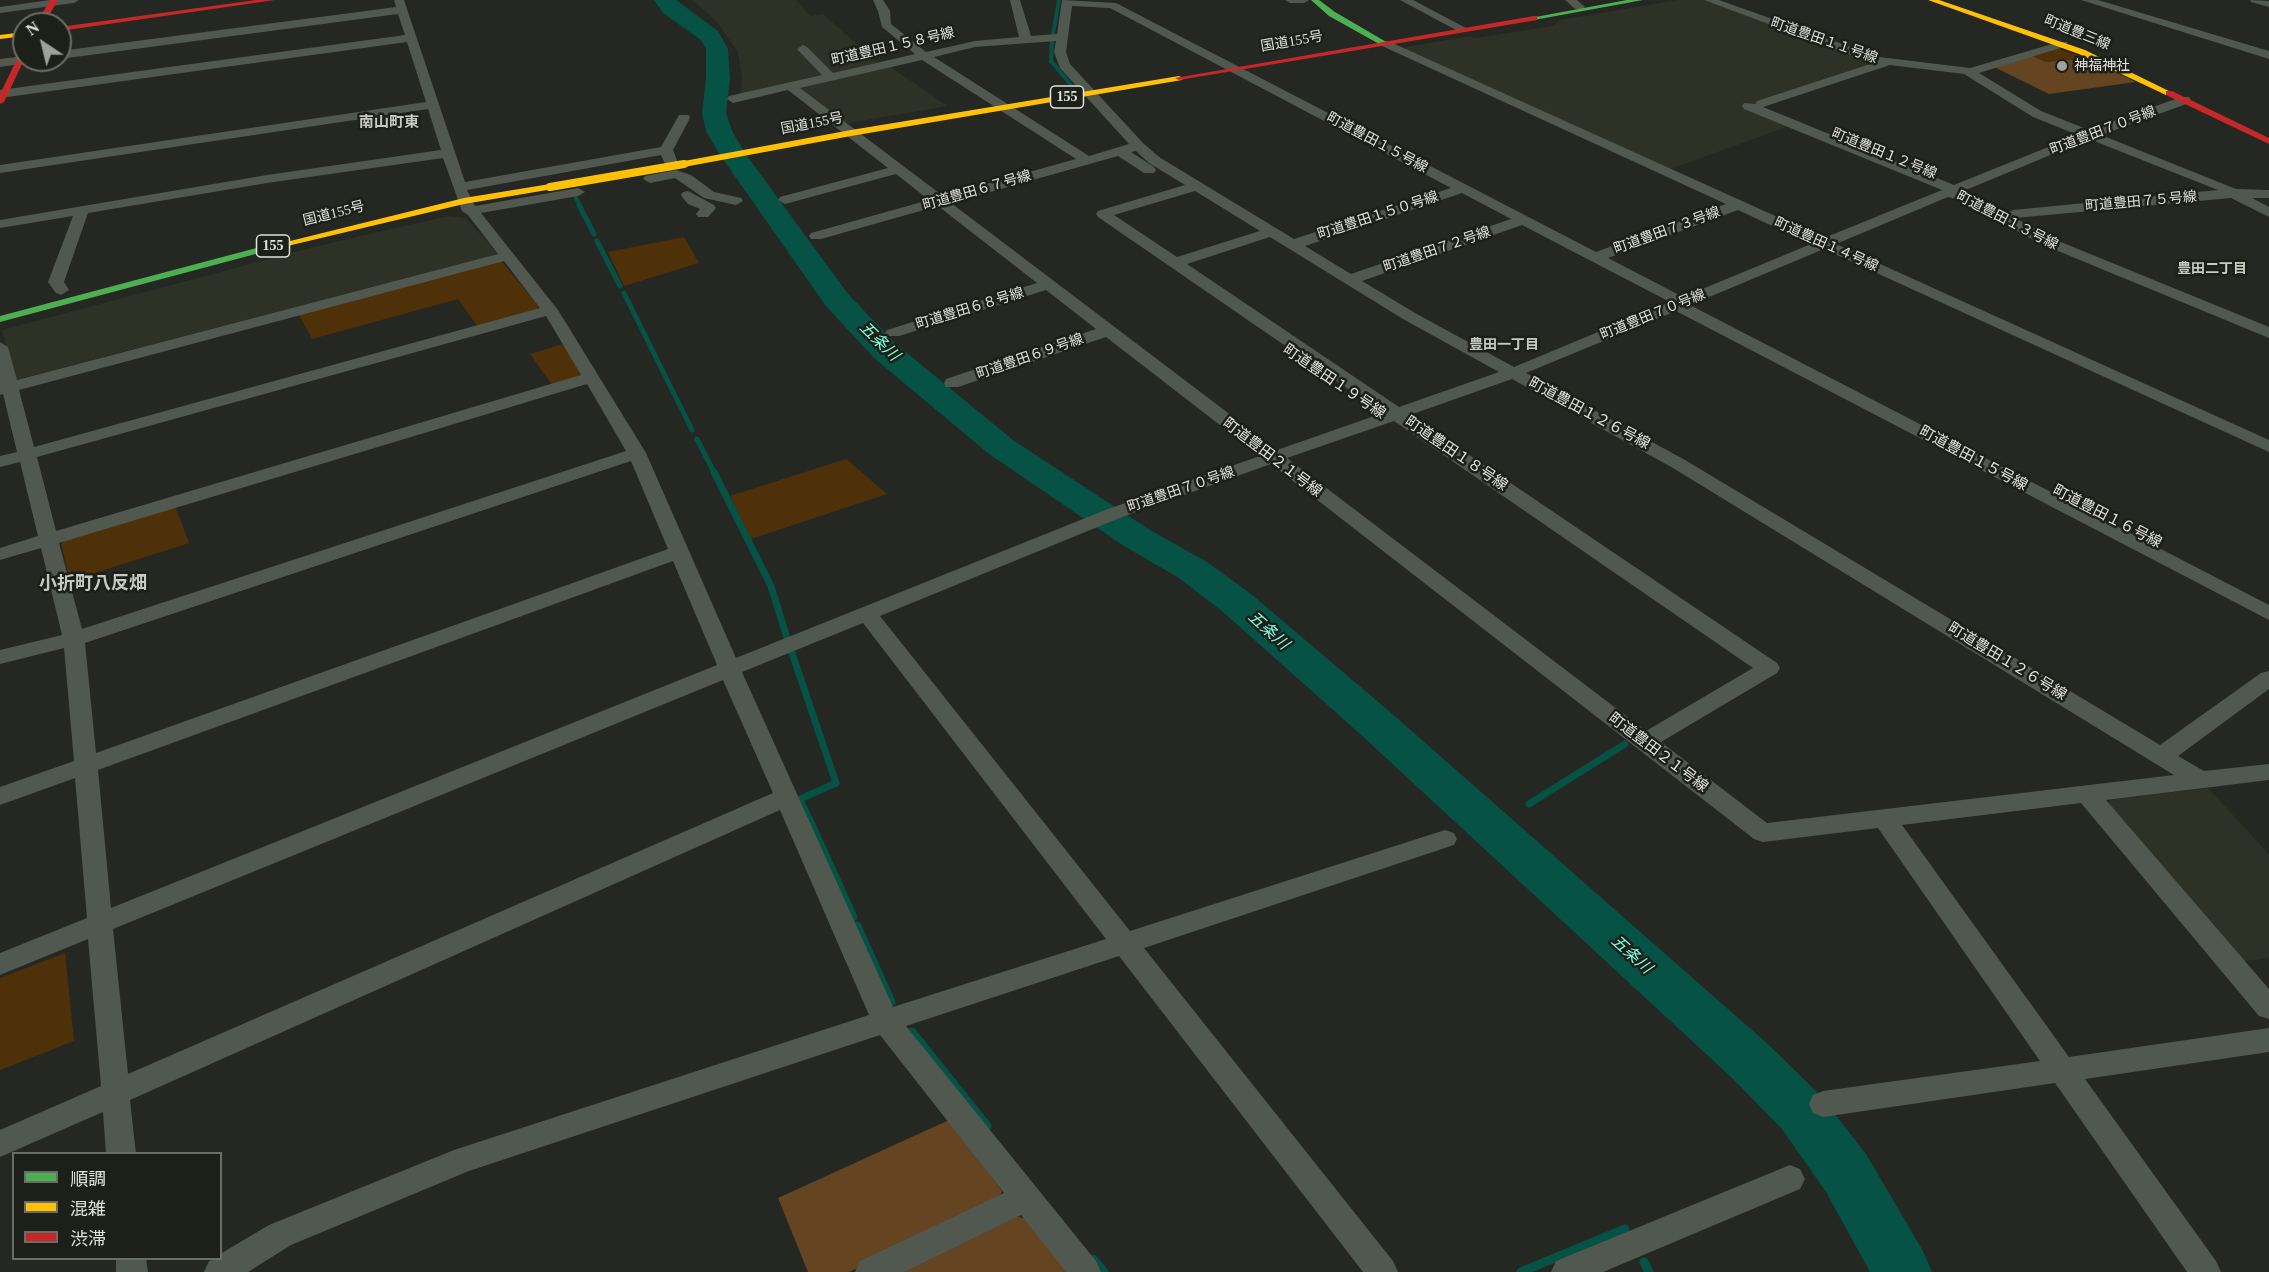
<!DOCTYPE html>
<meta charset="utf-8">
<style>
body{margin:0}
#map{position:relative;width:2269px;height:1272px;overflow:hidden;background:#252723;font-family:"Times New Roman","Noto Sans JP",serif}
canvas{display:block}
.legend{position:absolute;left:12px;top:1152px;width:210px;height:108px;box-sizing:border-box;background:#1d1f19;border:2px solid #6b6d68;margin:0;padding:8px 10px;list-style:none;font-size:18px;color:#e1e2de}
.legend li{display:flex;align-items:center;gap:12px;height:30px}
.legend b{width:30px;border:2px solid #6b6d68}
.north{position:absolute;left:12px;top:12px;width:60px;height:60px;box-sizing:border-box;background:#1d1f19;border:2px solid #6b6d68;border-radius:50%;rotate:325deg;font-size:16px;font-weight:700;line-height:24px;text-align:center;color:#e1e2de}
.north::after{content:'';display:block;margin:auto;width:21px;height:27px;background:#9fa19d;clip-path:polygon(50% 0,100% 100%,50% 72%,0 100%)}
</style>
<div id="map">
<canvas width="2269" height="1272"></canvas>
<ul class="legend">
<li><b style="height:8px;background:#4caf50"></b>順調</li>
<li><b style="height:8px;background:#ffc107"></b>混雑</li>
<li><b style="height:8px;background:#c62828"></b>渋滞</li>
</ul>
<div class="north">N</div>
</div>
<script>
const g = document.querySelector('canvas').getContext('2d');
g.lineJoin = 'round';
function fill(path, color) {
  g.fillStyle = color;
  g.fill(path, 'evenodd');
}
function poly(rows) {
  const path = new Path2D();
  for (const r of rows) {
    path.moveTo(r[0], r[1]);
    for (let i = 2; i < r.length; i += 2) path.lineTo(r[i], r[i + 1]);
  }
  return path;
}
function trace(path, color, width, dash) {
  g.strokeStyle = color;
  g.lineWidth = width;
  g.lineCap = dash ? 'butt' : 'round';
  g.setLineDash(dash || []);
  g.stroke(path);
}
function label(font, color, halo, rows, align = 'center') {
  g.font = font + ' "Times New Roman","Noto Sans JP",serif';
  g.lineWidth = 5;
  g.setLineDash([]);
  g.textBaseline = 'middle';
  g.strokeStyle = halo;
  g.fillStyle = color;
  for (const [text, x, y, turn = 0] of rows) {
    g.save();
    g.translate(x, y);
    g.rotate((+turn || 0) * Math.PI / 180);
    g.textAlign = isNaN(turn) ? turn : align;
    if (halo) g.strokeText(text, 0, 0);
    g.fillText(text, 0, 0);
    g.restore();
  }
}
const built = poly([
 [693,0,796,0,810,16,823,14,879,64,740,96,742,78,738,52,717,22],
 [1677,0,1704,0,1874,62,1747,106,1792,125,1668,170,1401,48,1470,36,1476,38,1553,26,1560,20],
 [889,66,948,106,843,124,798,87],
 [448,216,466,218,498,254,15,380,2,330,322,245],
 [2208,788,2269,854,2269,958,2239,962,2109,807,2110,800]
]);
const green = poly([
 [2056,48,2085,58,2046,62,2032,56],
 [684,237,699,263,624,286,608,252],
 [497,261,502,262,539,306,534,311,478,327,458,299,312,339,298,313],
 [563,344,581,374,574,380,553,386,530,354],
 [846,459,887,494,751,539,730,496],
 [175,506,189,543,70,581,61,544,68,538],
 [65,953,74,1041,0,1070,0,978]
]);
const forest = poly([
 [2032,56,2046,62,2085,58,2136,82,2049,94,1994,67],
 [949,1120,1002,1191,998,1201,849,1272,808,1272,778,1198],
 [1012,1215,1026,1219,1067,1272,892,1272]
]);
const streamFar3 = poly([
 [1053,34,1059,0],
 [1052,41,1051,61,1071,85],
 [574,194,580,206]
]);
const streamFar2 = poly([
 [579,205,594,234],
 [597,241,620,286],
 [624,293,692,430],
 [697,439,715,474]
]);
const streamFar1 = poly([
 [714,472,771,586,787,638],
 [792,653,836,783,800,799,810,821],
 [1529,804,1625,744],
 [1495,821,1499,820]
]);
const stream = poly([
 [809,820,853,917],
 [1486,824,1499,820],
 [857,926,891,1002],
 [912,1032,987,1126],
 [1093,1259,1104,1272],
 [1644,1262,1649,1272],
 [1521,1272,1625,1229]
]);
const river = poly([
 [654,0,676,0,718,31,728,49,730,79,726,113,732,131,745,153,848,294,896,344,1013,440,1150,530,1207,562,1251,594,1389,711,1770,1046,1820,1095,1866,1154,1923,1251,1932,1272,1870,1272,1826,1192,1782,1129,1732,1078,1359,733,1223,612,1179,578,1124,546,989,454,874,358,826,306,720,155,706,131,702,113,706,79,706,49,701,40,663,13,654,0]
]);
const street = poly([
 [50,0,79,0,74,3,0,13,0,7,50,0],
 [394,0,404,0,465,182,661,147,679,115,689,115,690,118,673,150,678,163,676,166,666,166,661,155,467,190,475,206,578,188,585,192,578,196,481,213,558,310,646,453,736,658,1108,509,1260,456,1106,337,958,387,946,387,944,383,946,379,1096,329,1046,290,899,336,887,336,885,333,887,330,1037,283,938,206,821,239,811,239,809,236,811,233,929,200,896,174,785,204,778,200,780,197,888,168,788,90,733,103,727,99,729,96,822,75,797,49,803,45,807,47,833,73,915,54,882,27,878,11,873,0,883,0,890,11,891,24,926,52,975,41,1019,37,1010,0,1020,0,1031,36,1057,34,1062,0,1116,3,1596,252,1726,204,1380,45,1380,41,1388,41,1824,238,1942,190,1744,109,1742,106,1744,103,1755,104,1757,101,1873,63,1704,0,1719,0,1879,57,1970,68,2059,42,2067,42,2067,46,1979,73,2041,111,2089,130,2181,97,2189,97,2191,100,2189,103,2101,135,2236,189,2269,190,2269,198,2252,198,2269,207,2269,217,2231,198,2015,218,2051,238,2269,327,2269,338,2041,244,1960,200,1948,197,1836,244,2269,440,2269,452,1824,249,1690,305,2269,605,2269,620,1676,311,1526,373,1685,460,2160,745,2261,673,2269,671,2269,689,2178,756,2204,771,2269,764,2269,780,2106,800,2269,989,2269,1019,2259,1016,2081,803,1902,825,2069,1057,2269,1028,2269,1052,2085,1079,2216,1261,2221,1272,2187,1272,2055,1083,1823,1117,1813,1113,1809,1104,1813,1095,1823,1091,2040,1061,1878,828,1763,842,1754,839,1271,464,1122,517,880,616,1130,931,1445,830,1454,833,1457,839,1454,845,1144,948,1393,1261,1398,1272,1363,1272,1119,956,906,1026,1096,1261,1101,1272,1066,1272,1021,1215,904,1272,855,1272,860,1261,1004,1193,880,1035,469,1171,291,1245,248,1272,204,1272,209,1261,220,1258,220,1254,269,1225,454,1150,869,1015,780,810,130,1100,136,1154,106,1154,103,1112,0,1157,0,1130,101,1086,88,939,0,975,0,953,87,918,75,778,0,805,0,787,74,761,64,648,0,664,0,650,62,635,41,548,0,560,0,548,38,536,20,462,0,467,0,456,17,452,3,394,0,395,0,342,8,347,17,380,498,254,468,215,462,211,443,158,267,183,88,213,64,282,69,290,61,295,56,293,48,282,73,216,0,228,0,220,267,175,441,150,428,109,0,173,0,165,426,102,407,42,0,98,0,90,405,35,398,14,60,59,60,51,396,7,394,0],
 [1072,6,1110,8,1451,188,1294,239,1159,157,1143,143,1070,64,1066,52,1072,6],
 [1056,41,1054,52,1060,68,1129,144,1089,156,934,57,975,47,1056,41],
 [922,60,1076,159,943,196,800,88,922,60],
 [1890,65,1964,74,2033,117,2078,135,1954,185,1763,107,1890,65],
 [2089,139,2218,190,2013,210,2006,214,1970,194,1961,192,2089,139],
 [1136,151,1149,163,1185,185,1098,211,1096,214,1098,217,1383,413,1277,450,951,203,1118,156,1144,173,1154,173,1156,170,1154,167,1131,152,1136,151],
 [1195,191,1260,231,1177,257,1114,215,1195,191],
 [1462,193,1511,219,1351,274,1305,246,1462,193],
 [1738,210,1811,244,1683,297,1608,258,1738,210],
 [1522,225,1670,302,1514,367,1415,313,1362,281,1522,225],
 [1270,237,1403,319,1499,372,1399,407,1187,264,1270,237],
 [504,261,540,308,34,447,19,390,504,261],
 [546,316,581,375,56,531,37,457,546,316],
 [1512,379,1673,468,2174,775,1767,823,1661,742,1777,673,1780,668,1777,663,1410,415,1512,379],
 [587,384,626,451,82,629,59,543,587,384],
 [1394,421,1753,668,1646,731,1287,458,1394,421],
 [631,461,668,549,96,753,85,643,631,461],
 [673,561,717,665,111,908,98,770,673,561],
 [863,623,1106,939,893,1007,742,672,863,623],
 [723,680,773,793,128,1074,113,929,723,680],
 [1285,0,1309,0,1304,3,1290,3,1285,0],
 [1400,0,1413,0,1466,28,1460,31,1456,30,1400,0],
 [1565,0,1577,0,1585,7,1583,9,1575,9,1565,0],
 [2081,0,2098,0,2269,51,2269,59,2081,0],
 [2250,0,2269,1,2269,7,2251,2,2250,0],
 [24,56,24,60,30,60,28,63,0,67,0,59,24,56],
 [676,170,691,175,714,192,741,198,743,201,736,205,704,198,675,178,650,183,643,179,645,176,676,170],
 [688,191,714,205,716,208,708,217,698,217,696,214,700,209,688,204,683,198,681,195,683,192,688,191],
 [1790,1165,1800,1169,1805,1179,1800,1189,1603,1272,1551,1272,1556,1261,1790,1165],
 [116,1258,146,1258,148,1272,116,1272,116,1258]
]);
const fast = poly([
 [1311,0,1319,0,1335,12,1388,43,1381,45,1329,16,1311,0],
 [1627,0,1643,0,1534,20,1530,18,1627,0],
 [279,242,282,243,282,247,0,322,0,316,279,242]
]);
const slow = poly([
 [1928,0,1939,0,2085,50,2173,93,2166,95,2079,54,1928,0],
 [24,32,24,36,0,39,0,35,24,32],
 [1179,76,1183,78,1182,80,851,136,684,167,680,164,684,161,851,130,1179,76],
 [550,184,553,185,553,189,464,204,279,248,274,245,464,198,550,184]
]);
const jam = poly([
 [50,0,58,0,44,24,36,24,50,0],
 [256,0,275,0,60,31,60,27,256,0],
 [1534,16,1537,16,1537,20,1179,80,1175,78,1534,16],
 [24,51,24,60,4,102,0,104,0,94,20,53,24,51],
 [2166,91,2172,91,2269,138,2269,144,2166,95,2166,91]
]);
const slowBridge = poly([
 [550,187,684,164]
]);
const markers = [
 [2062,66,6,"#9fa19d"]
];
const farStreetnames = [
 ["町道豊三線",2077,33,22],
 ["町道豊田１１号線",1824,41,19],
 ["国道155号",1292,42,-10],
 ["町道豊田１５８号線",893,47,-13],
 ["国道155号",812,124,-11],
 ["町道豊田７０号線",2103,131,-21],
 ["町道豊田１５号線",1377,143,28],
 ["町道豊田１２号線",1884,154,22],
 ["町道豊田６７号線",977,191,-16],
 ["町道豊田７５号線",2141,202,-5],
 ["国道155号",334,214,-14],
 ["町道豊田１５０号線",1378,216,-18],
 ["町道豊田１３号線",2007,221,27],
 ["町道豊田７３号線",1667,231,-20],
 ["町道豊田１４号線",1826,245,24],
 ["町道豊田７２号線",1437,250,-19],
 ["町道豊田６８号線",970,309,-17],
 ["町道豊田７０号線",1653,315,-22],
 ["町道豊田６９号線",1030,357,-19],
 ["町道豊田７０号線",1181,490,-19]
];
const farPoinames = [
 ["神福神社",2074,66]
];
const shields = [
 [1067,97,33],
 [273,246,33]
];
const shieldNames = [
 ["155",1067,97],
 ["155",273,246]
];
const farNeighbourhoodnames = [
 ["豊田二丁目",2212,269],
 ["豊田一丁目",1504,345]
];
const farQuarternames = [
 ["南山町東",389,123]
];
const streetNames = [
 ["町道豊田１９号線",1334,382,34],
 ["町道豊田１２６号線",1589,414,28],
 ["町道豊田１８号線",1456,454,34],
 ["町道豊田２１号線",1272,458,37],
 ["町道豊田１５号線",1973,459,28],
 ["町道豊田１６号線",2107,517,27],
 ["町道豊田１２６号線",2007,662,31],
 ["町道豊田２１号線",1658,753,37]
];
const waterNames = [
 ["五条川",879,342,44],
 ["五条川",1268,631,42],
 ["五条川",1631,955,42]
];
const quarterNames = [
 ["小折町八反畑",93,584]
];
fill(built, '#2e3126');
fill(green, '#4f3109');
fill(forest, '#644421');
trace(streamFar3, '#065244', 4);
trace(streamFar2, '#065244', 5);
trace(streamFar1, '#065244', 7);
trace(stream, '#065244', 9);
fill(river, '#065244');
fill(street, '#505850');
fill(fast, '#4caf50');
fill(slow, '#ffc107');
fill(jam, '#c62828');
trace(slowBridge, '#ffc107', 8);
for (const [x, y, r, color] of markers) {
  const dot = new Path2D();
  dot.arc(x, y, r, 0, 2 * Math.PI);
  g.fillStyle = color;
  g.fill(dot);
  trace(dot, '#1d1f19', 2);
}
label('14px', '#e1e2de', '#1d1f19', farStreetnames);
label('14px', '#e1e2de', '#1d1f19', farPoinames, 'left');
for (const [x, y, w] of shields) {
  const box = new Path2D();
  box.roundRect(x - w / 2, y - 11, w, 22, 4.5);
  g.fillStyle = '#1d1f19';
  g.fill(box);
  trace(box, '#e1e2de', 1.5);
}
label('bold 14px', '#e1e2de', null, shieldNames);
label('bold 14px', '#c8cac2', '#1d1f19', farNeighbourhoodnames);
label('bold 15px', '#c8cac2', '#1d1f19', farQuarternames);
label('15px', '#e1e2de', '#1d1f19', streetNames);
label('italic 16px', '#7effe0', '#1d1f19', waterNames);
label('bold 18px', '#c8cac2', '#1d1f19', quarterNames);
</script>
